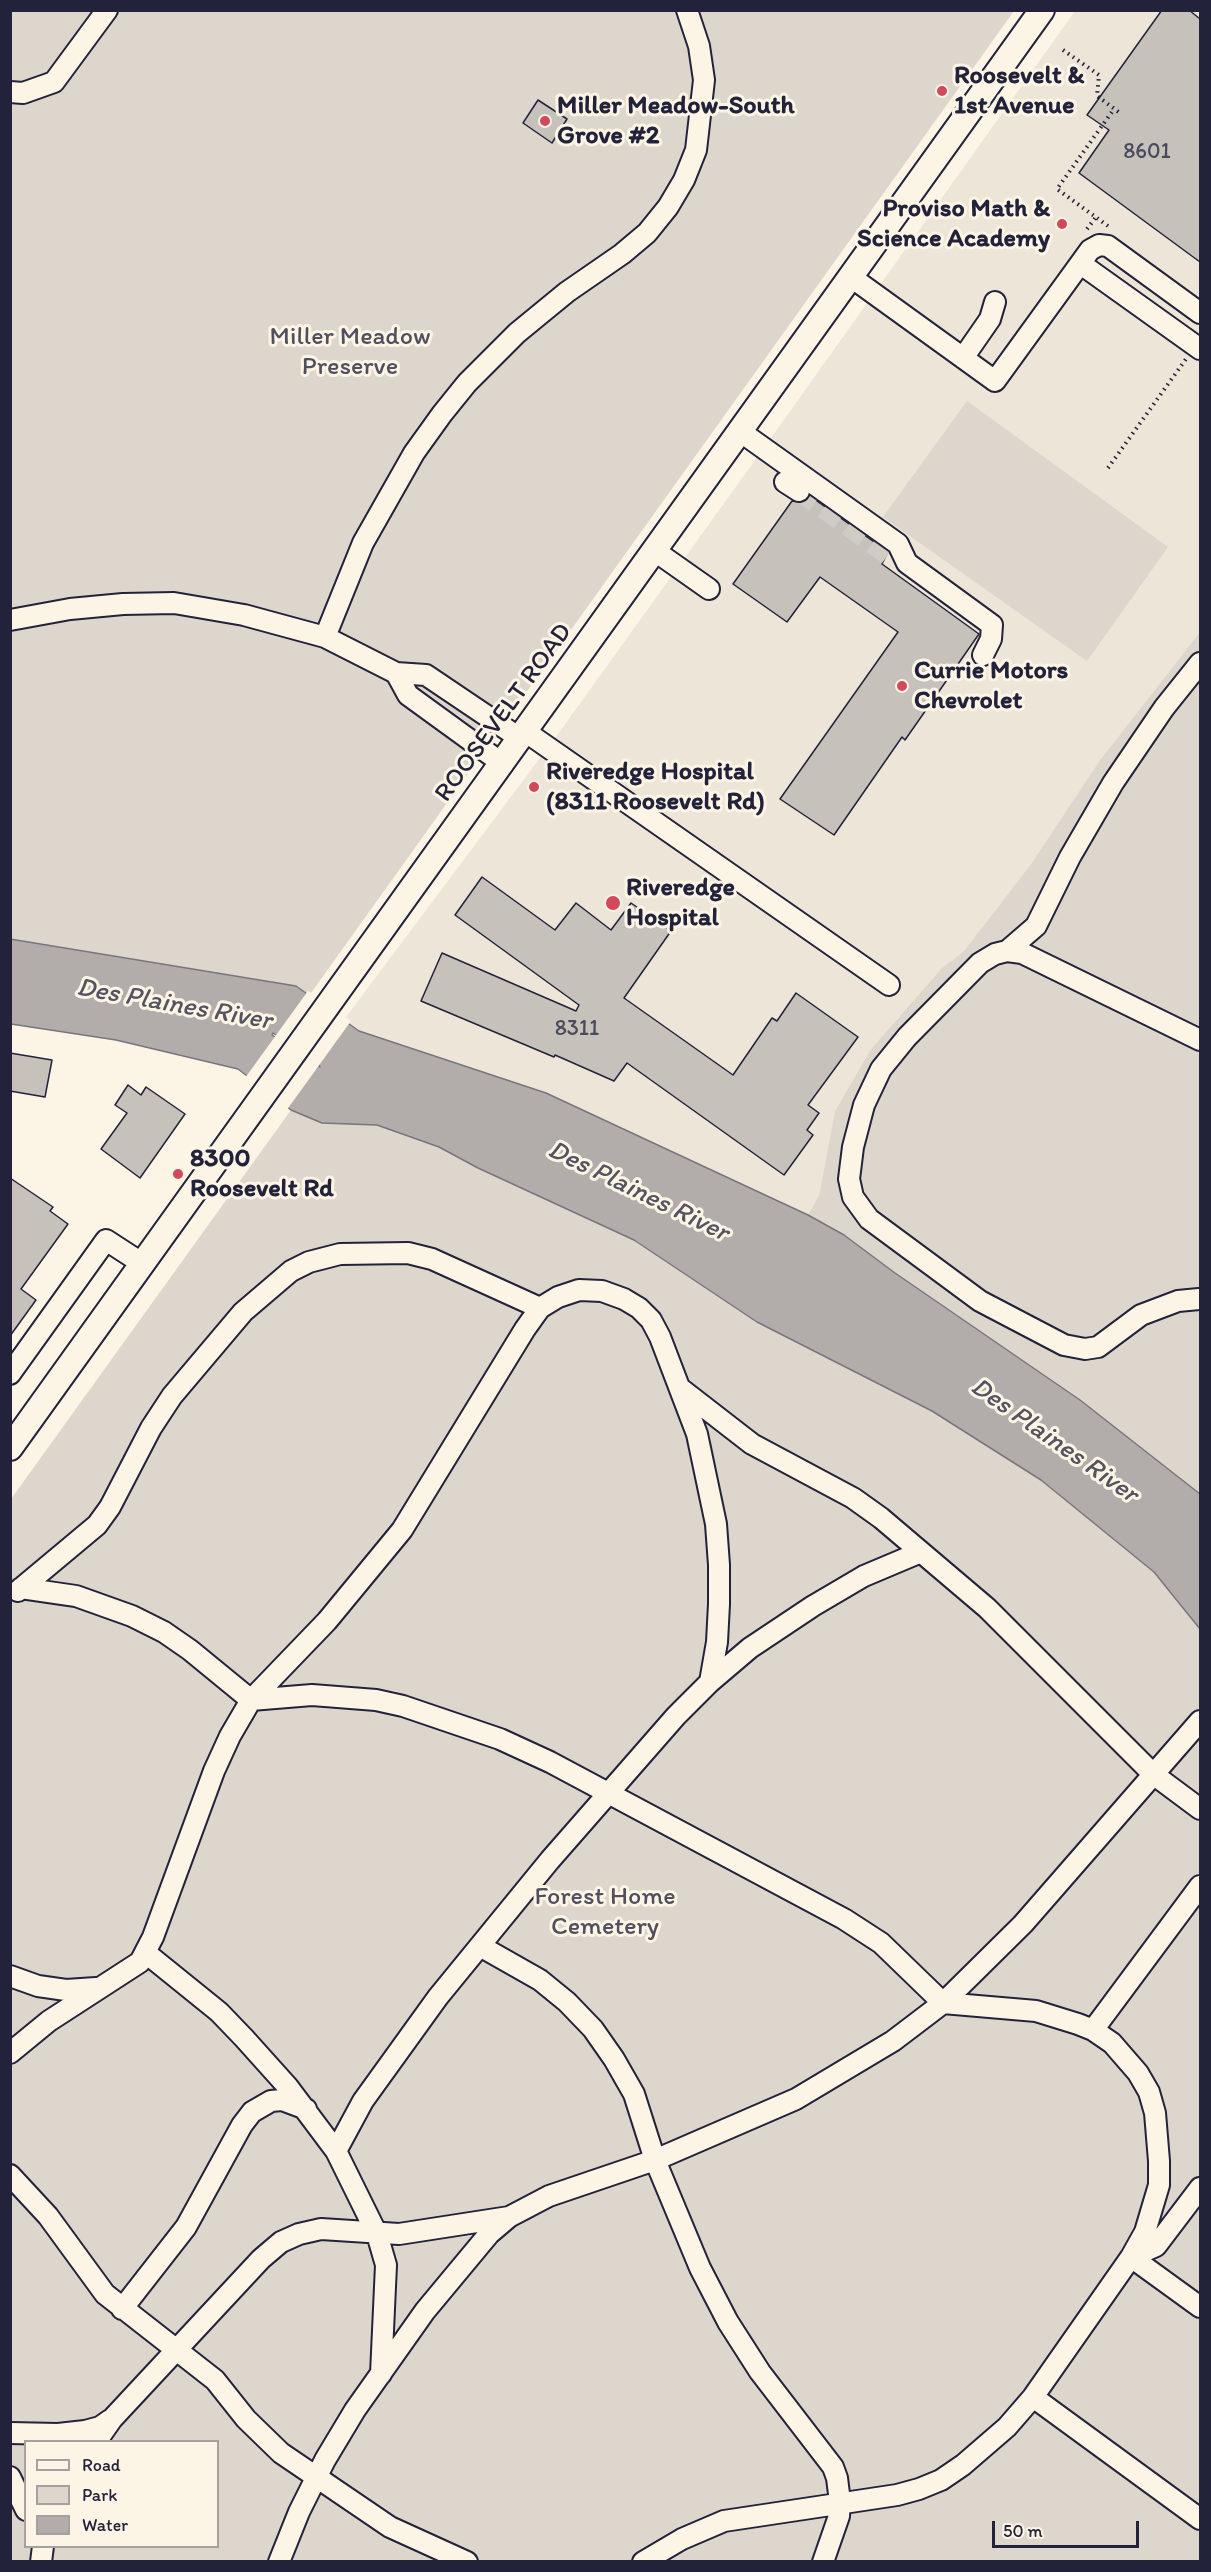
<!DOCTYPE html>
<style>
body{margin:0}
#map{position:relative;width:1211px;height:2572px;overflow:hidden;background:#fcf5e5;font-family:Itim,sans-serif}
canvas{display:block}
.frame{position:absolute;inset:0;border:12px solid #22223b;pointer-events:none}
.legend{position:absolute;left:24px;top:2440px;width:195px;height:108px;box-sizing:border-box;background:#fcf5e5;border:2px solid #a5a1a1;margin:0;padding:8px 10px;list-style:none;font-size:18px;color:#22223b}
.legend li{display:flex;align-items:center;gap:12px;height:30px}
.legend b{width:30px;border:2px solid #a5a1a1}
.scale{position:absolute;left:992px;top:2521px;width:147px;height:27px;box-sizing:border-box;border:3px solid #22223b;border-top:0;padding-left:8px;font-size:18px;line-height:21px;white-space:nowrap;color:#22223b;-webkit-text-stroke:4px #fcf5e5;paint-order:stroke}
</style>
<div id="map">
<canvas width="1211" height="2572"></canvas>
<div class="frame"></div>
<ul class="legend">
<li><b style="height:8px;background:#fcf5e5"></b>Road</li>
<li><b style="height:16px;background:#dcd6cc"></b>Park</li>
<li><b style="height:16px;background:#b2adab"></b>Water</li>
</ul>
<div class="scale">50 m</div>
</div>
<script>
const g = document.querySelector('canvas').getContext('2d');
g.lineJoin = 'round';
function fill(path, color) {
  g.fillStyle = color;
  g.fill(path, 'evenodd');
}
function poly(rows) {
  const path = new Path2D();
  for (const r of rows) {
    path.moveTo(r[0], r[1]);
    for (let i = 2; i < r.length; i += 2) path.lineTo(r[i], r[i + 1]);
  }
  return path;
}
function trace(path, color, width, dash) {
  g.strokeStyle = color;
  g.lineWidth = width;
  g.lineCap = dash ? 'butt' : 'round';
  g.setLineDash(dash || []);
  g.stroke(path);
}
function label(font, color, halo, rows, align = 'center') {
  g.font = font + ' Itim,sans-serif';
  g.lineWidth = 6;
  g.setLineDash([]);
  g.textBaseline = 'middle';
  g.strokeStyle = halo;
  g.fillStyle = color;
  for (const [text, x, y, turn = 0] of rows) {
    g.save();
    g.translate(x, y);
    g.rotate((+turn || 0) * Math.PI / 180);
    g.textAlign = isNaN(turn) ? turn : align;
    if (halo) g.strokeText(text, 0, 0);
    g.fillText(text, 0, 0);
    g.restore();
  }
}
const built = poly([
 [1075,11,1200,11,1200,632,1100,760,1031,864,964,951,942,968,871,1049,835,1111,819,1197,808,1215,546,1093,359,1031,349,1023,350,1021,346,1017,558,734,771,438]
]);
const green = poly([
 [11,11,1014,11,311,993,308,991,306,993,296,986,11,939],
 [967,401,1168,547,1087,661,883,517],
 [1200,632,1200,1494,1080,1400,895,1273,844,1235,808,1215,819,1196,835,1111,871,1049,942,968,964,951,1031,864,1100,760],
 [291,1110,322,1123,377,1125,439,1147,478,1168,634,1240,757,1322,932,1411,1041,1480,1154,1572,1200,1629,1200,2561,11,2562,11,1499],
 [26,2442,218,2442,218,2546,26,2546]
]);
const water = poly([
 [10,939,296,986,359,1031,546,1093,808,1215,844,1235,895,1273,1080,1400,1200,1494,1200,1629,1154,1572,1041,1480,932,1411,757,1322,634,1240,478,1168,439,1147,377,1125,322,1123,291,1110,238,1069,116,1040,11,1024,10,939],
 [273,1033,319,1065,320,1067,272,1035,273,1033]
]);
const pier = poly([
 [308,991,351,1021,286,1111,245,1078]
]);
const building = poly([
 [1162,10,1189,10,1200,19,1200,262,1079,173,1109,130,1087,115,1162,10],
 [538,100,567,119,552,143,523,123,538,100],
 [810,496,888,552,882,564,979,634,905,740,902,737,834,835,780,799,898,632,820,577,787,622,733,584,792,501,804,502,810,496],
 [482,877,555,930,576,903,611,930,631,903,671,931,624,998,733,1075,772,1018,777,1021,796,993,858,1037,808,1105,819,1113,807,1130,813,1135,784,1175,627,1063,614,1081,555,1055,554,1057,421,1001,442,953,576,1011,579,1005,455,915,482,877],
 [10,1053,52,1060,45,1097,10,1091,10,1053],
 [128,1085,141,1095,146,1087,185,1114,140,1178,101,1149,127,1113,115,1105,128,1085],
 [10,1178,53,1207,50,1211,68,1224,21,1289,36,1300,10,1336,10,1178]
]);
const minorTunnel = poly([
 [799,491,888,555]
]);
const path = poly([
 [1063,50,1099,75,1097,96,1120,113],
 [1108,226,1057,189,1114,109],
 [1087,229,1096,217],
 [1108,468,1186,359]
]);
const minor = poly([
 [10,92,23,93,54,82,107,10],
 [1081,264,1200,349],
 [851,277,995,381,1090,250,1099,245,1108,246,1200,313],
 [963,358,990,319,995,302],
 [741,432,898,544,907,563,992,625,991,639,983,655],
 [785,482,799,491],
 [655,551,709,589],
 [10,620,70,609,123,604,174,603,244,615,325,637,396,673,426,675,521,739],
 [325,637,363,543,414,453,442,414,467,383,517,333,567,292,622,254,647,233,668,207,684,180,696,150,704,80,699,46,687,10],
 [396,673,408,695,503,764],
 [526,732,889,985],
 [1007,951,1036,926,1070,857,1113,783,1164,708,1200,663],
 [1199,1299,1178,1301,1141,1315,1098,1347,1085,1349,1064,1345,980,1301,869,1219,853,1197,849,1179,853,1147,864,1105,881,1069,907,1037,980,963,995,954,1007,951,1022,953,1200,1040],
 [10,1374,106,1240,143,1264],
 [681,1389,752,1444,853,1498,881,1518,987,1608,1153,1774,1200,1809],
 [21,1588,76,1596,132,1616,164,1632,190,1650,251,1700,312,1695,376,1700,403,1706,500,1739,550,1762,844,1919,881,1943,943,2003,1036,2011,1078,2024,1093,2030,1112,2043,1138,2073,1149,2092,1155,2113,1159,2161,1159,2185,1145,2232,1131,2257,1033,2397,1007,2427,963,2465,941,2480,919,2489,897,2495,724,2521,682,2539,643,2562],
 [18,1591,97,1525,110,1507,151,1428,172,1396,243,1312,291,1271,309,1262,340,1254,408,1253,432,1259,540,1308],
 [480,1946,540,1980,567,2002,593,2029,614,2059,634,2094,655,2160,700,2268,728,2322,760,2372,833,2467,837,2478,840,2502,839,2516,823,2562],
 [146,1953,219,2012,244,2038,288,2087,336,2151,377,2234,386,2265,381,2374],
 [10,1976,38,1986,66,1990,96,1988],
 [1093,2030,1200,1886],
 [10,2053,49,2021,140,1962,153,1937,214,1771,230,1736,251,1700,327,1621,402,1530,525,1329,540,1308,558,1297,579,1290,602,1291,624,1299,639,1308,651,1320,660,1337,697,1434,716,1524,719,1565,719,1604,717,1642,710,1682],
 [336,2151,363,2101,438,1997,550,1860,676,1716,710,1682,750,1648,813,1606,864,1576,921,1552],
 [10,2175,48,2216,105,2294,215,2380,246,2419,281,2453,390,2527,467,2562],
 [1200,2188,1156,2246,1131,2257,1200,2307],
 [122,2309,186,2227,242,2125,252,2112,271,2101,282,2100,306,2109],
 [1033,2397,1200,2519],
 [10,2433,58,2434,85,2431,100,2427,110,2420],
 [96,2442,112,2419,261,2259,281,2242,299,2234,321,2229,399,2234,509,2217],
 [10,2477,26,2510],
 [41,2562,43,2546],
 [279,2562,299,2512,325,2460,355,2410,425,2311,489,2234,509,2217,549,2196,655,2160,796,2099,893,2041,943,2003,1023,1924,1200,1721]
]);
const major = poly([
 [10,1448,1042,10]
]);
const markers = [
 [942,91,6,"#d1495b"],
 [545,121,6,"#d1495b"],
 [1062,224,6,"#d1495b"],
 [902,686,6,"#d1495b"],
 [534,787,6,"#d1495b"],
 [613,903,8,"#d1495b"],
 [178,1174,6,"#d1495b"]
];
const numberNames = [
 ["8601",1147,152],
 ["8311",577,1029]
];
const poiNames = [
 ["Roosevelt &",954,76],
 ["1st Avenue",954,106],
 ["Miller Meadow-South",557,106],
 ["Grove #2",557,136],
 ["Proviso Math &",1050,209,"right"],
 ["Science Academy",1050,239,"right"],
 ["Currie Motors",914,671],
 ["Chevrolet",914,701],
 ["Riveredge Hospital",546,772],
 ["(8311 Roosevelt Rd)",546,802],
 ["Riveredge",626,888],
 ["Hospital",626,918],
 ["8300",190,1159],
 ["Roosevelt Rd",190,1189]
];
const parkNames = [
 ["Miller Meadow",350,337],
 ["Preserve",350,367],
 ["Forest Home",605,1897],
 ["Cemetery",605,1927]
];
const streetNames = [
 ["ROOSEVELT ROAD",504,713,-54]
];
const waterNames = [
 ["Des Plaines River",174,1005,10],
 ["Des Plaines River",638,1192,26],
 ["Des Plaines River",1054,1441,35]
];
fill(built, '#ece5d8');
fill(green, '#dcd6cc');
fill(water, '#b2adab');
trace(water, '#78757e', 1.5);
fill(pier, '#fcf5e5');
fill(building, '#c6c1bb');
trace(building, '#22223b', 1.5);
trace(minorTunnel, '#d0cbc3', 20, [20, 10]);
trace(minor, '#22223b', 24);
trace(major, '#22223b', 28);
trace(path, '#22223b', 4, [1.5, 4.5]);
trace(minor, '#fcf5e5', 20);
trace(major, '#fcf5e5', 24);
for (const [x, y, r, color] of markers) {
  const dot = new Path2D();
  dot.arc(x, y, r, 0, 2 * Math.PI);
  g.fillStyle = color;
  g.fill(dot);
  trace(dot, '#fcf5e5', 2);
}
label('22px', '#4b4a5b', null, numberNames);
label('bold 26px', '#22223b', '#fcf5e5', poiNames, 'left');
label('26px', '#504f5f', '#fcf5e5', parkNames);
label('26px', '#22223b', '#fcf5e5', streetNames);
label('italic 27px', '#545362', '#fcf5e5', waterNames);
</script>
